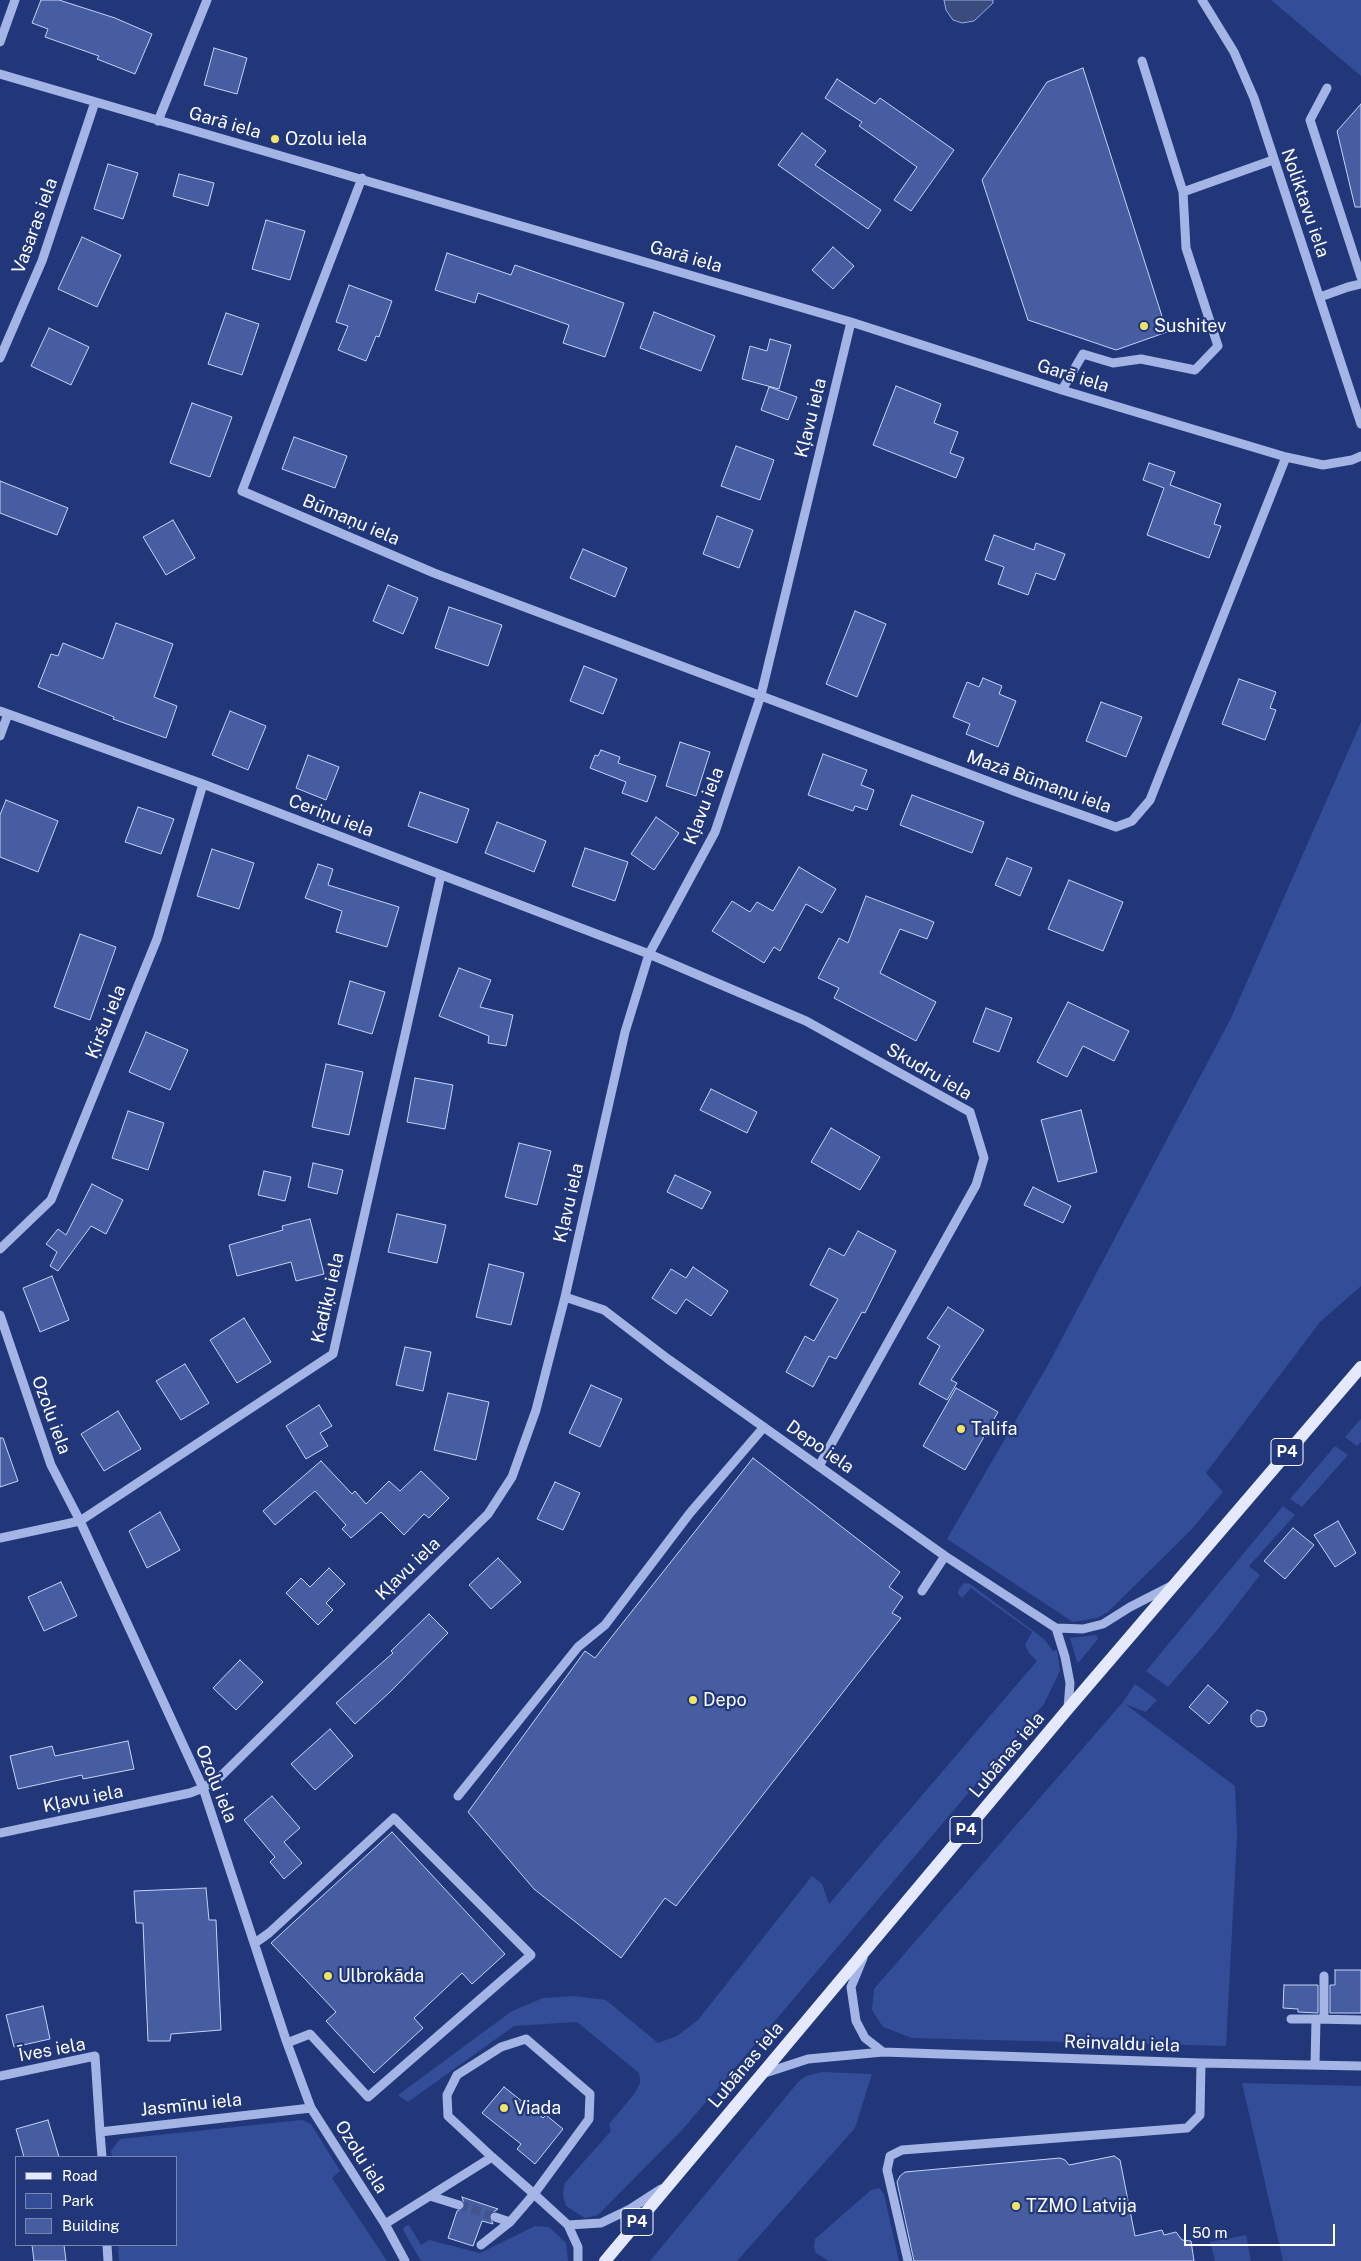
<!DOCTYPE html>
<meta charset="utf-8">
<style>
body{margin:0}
#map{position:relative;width:1361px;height:2261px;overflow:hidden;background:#21377a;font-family:"Public Sans",sans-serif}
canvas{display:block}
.legend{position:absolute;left:15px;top:2156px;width:162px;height:90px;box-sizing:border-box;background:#21377a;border:1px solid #7a87af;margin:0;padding:6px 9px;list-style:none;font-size:15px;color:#fff}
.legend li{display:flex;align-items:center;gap:10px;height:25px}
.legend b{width:25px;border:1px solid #7a87af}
.scale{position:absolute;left:1184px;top:2224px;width:151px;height:22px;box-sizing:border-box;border:2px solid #fff;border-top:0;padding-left:6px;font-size:15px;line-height:18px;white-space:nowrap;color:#fff;-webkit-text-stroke:4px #21377a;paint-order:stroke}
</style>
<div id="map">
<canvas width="1361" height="2261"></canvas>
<ul class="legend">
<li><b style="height:6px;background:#e4e9fd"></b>Road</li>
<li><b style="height:14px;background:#344d98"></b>Park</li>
<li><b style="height:14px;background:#465da2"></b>Building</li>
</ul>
<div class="scale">50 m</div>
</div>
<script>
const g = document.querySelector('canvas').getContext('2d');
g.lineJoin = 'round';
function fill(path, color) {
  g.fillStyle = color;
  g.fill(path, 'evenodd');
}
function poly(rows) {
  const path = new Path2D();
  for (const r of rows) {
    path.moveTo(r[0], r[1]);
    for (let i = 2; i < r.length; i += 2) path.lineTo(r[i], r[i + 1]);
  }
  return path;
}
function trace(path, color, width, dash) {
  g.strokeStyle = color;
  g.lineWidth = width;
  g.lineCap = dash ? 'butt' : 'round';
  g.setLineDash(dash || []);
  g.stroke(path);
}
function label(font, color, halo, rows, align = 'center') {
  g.font = font + ' "Public Sans",sans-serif';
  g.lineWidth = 4.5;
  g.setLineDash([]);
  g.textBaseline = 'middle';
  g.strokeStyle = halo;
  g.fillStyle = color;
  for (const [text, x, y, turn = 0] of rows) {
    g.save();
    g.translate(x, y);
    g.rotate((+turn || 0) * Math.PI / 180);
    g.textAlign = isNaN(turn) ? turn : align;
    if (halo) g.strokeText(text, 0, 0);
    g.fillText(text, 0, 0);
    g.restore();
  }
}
const green = poly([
 [1271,0,1361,0,1361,76],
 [1361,722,1361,1286,1320,1322,1206,1473,1223,1492,1191,1530,1108,1612,1097,1618,1073,1622,947,1539,1049,1363,1231,1018],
 [1361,1419,1361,1442,1357,1446,1345,1437],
 [1335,1446,1348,1455,1302,1507,1290,1499],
 [1283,1506,1295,1515,1249,1566,1260,1575,1219,1628,1168,1687,1146,1671],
 [964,1583,970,1584,1044,1639,1053,1651,1057,1650,1060,1671,1044,1704,683,2129,598,2215,585,2218,566,2206,563,2195,564,2184,611,2131,609,2124,635,2093,640,2083,640,2078,639,2073,577,2022,514,2026,408,2102,398,2095,512,2011,543,1998,574,1996,606,2000,658,2043,677,2036,698,2020,812,1876,822,1884,829,1904,1037,1661,1029,1653,1025,1645,1032,1632,971,1588,962,1598,958,1594,959,1589],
 [1096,1635,1098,1639,1079,1662,1077,1662,1070,1638],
 [1135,1684,1157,1700,1146,1712,1125,1704,1235,1786,1237,1835,1226,2046,912,2038,883,2027,872,2010,874,1989,1123,1702],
 [822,2072,872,2074,855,2128,737,2261,650,2261,799,2081,806,2076],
 [1242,2083,1361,2086,1361,2261,1283,2261],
 [302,2120,311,2124,340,2171,332,2178,387,2261,119,2261,118,2245,176,2245,176,2157,112,2157,111,2151,120,2139],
 [879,2188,884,2194,899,2261,829,2261,816,2253,814,2246,815,2239,871,2190],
 [409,2225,421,2245,429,2240,480,2253,535,2226,549,2227,566,2243,568,2261,421,2261,403,2230,405,2226],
 [1246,2235,1251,2261,1215,2261,1210,2242]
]);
const water = poly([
 [944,0,993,0,993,3,974,21,962,23,953,20,946,10,944,0]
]);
const building = poly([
 [41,0,59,0,115,18,152,34,135,74,97,59,99,56,45,37,48,29,32,23,41,0],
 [214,48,247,58,237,94,204,85,214,48],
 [1083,68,1167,332,1116,350,1028,320,982,180,1047,82,1083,68],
 [837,79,875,104,880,98,954,150,911,211,894,200,917,167,859,126,862,122,825,98,837,79],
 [1361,104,1361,207,1355,207,1337,131,1361,104],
 [802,133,826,151,815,165,881,210,868,229,778,165,802,133],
 [108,164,138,173,123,219,94,209,108,164],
 [179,174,214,183,208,206,173,196,179,174],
 [266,220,305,231,290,280,252,269,266,220],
 [82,237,121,255,97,307,58,289,82,237],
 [833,247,854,266,833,289,812,270,833,247],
 [447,253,511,275,515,265,624,303,605,357,563,343,569,325,478,293,475,303,435,290,447,253],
 [349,285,392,301,379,337,376,336,366,361,338,350,348,326,336,322,349,285],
 [654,312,715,336,701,371,640,348,654,312],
 [226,313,259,324,242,375,208,364,226,313],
 [49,328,89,347,71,385,31,366,49,328],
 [770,339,791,345,779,389,742,379,750,346,767,351,770,339],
 [896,386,941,404,934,423,958,432,950,453,964,458,956,478,873,445,896,386],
 [769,387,797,397,788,420,761,410,769,387],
 [192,403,232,417,210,477,170,463,192,403],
 [294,437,347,456,335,488,282,469,294,437],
 [736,446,774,460,760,500,721,486,736,446],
 [1149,463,1175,472,1170,485,1221,504,1214,524,1221,526,1209,558,1147,535,1164,488,1143,480,1149,463],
 [0,481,68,508,57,535,0,513,0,481],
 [717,516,753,530,739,568,703,554,717,516],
 [173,520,195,558,166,575,143,537,173,520],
 [994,535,1034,550,1036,543,1065,554,1055,580,1036,573,1028,595,998,584,1004,567,985,560,994,535],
 [583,549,627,568,615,597,570,578,583,549],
 [388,585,418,598,403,634,373,621,388,585],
 [449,607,502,625,488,666,435,648,449,607],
 [855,611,886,624,857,697,826,684,855,611],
 [116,623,173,644,154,697,177,706,166,738,113,719,114,717,38,687,51,654,58,656,63,643,103,659,116,623],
 [584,666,617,679,603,714,570,701,584,666],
 [983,678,1002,686,999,694,1016,701,998,747,966,734,970,724,953,717,967,682,979,687,983,678],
 [1239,679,1276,692,1270,708,1276,710,1265,740,1222,724,1239,679],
 [1101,702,1142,717,1126,757,1086,741,1101,702],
 [230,711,266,726,248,770,212,755,230,711],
 [680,742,710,752,696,796,666,786,680,742],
 [601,750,620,757,618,763,656,776,647,802,622,793,626,782,590,768,595,755,598,756,601,750],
 [823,754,867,770,861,785,874,790,867,810,855,806,853,811,808,795,823,754],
 [308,755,339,767,326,800,296,788,308,755],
 [420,792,469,809,457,843,408,826,420,792],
 [912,795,984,822,972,853,900,825,912,795],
 [6,800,58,821,38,872,0,857,0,815,6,800],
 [138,807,174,819,161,854,125,842,138,807],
 [656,817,679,833,654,870,631,854,656,817],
 [497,822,546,841,534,872,485,853,497,822],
 [585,848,628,862,615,901,572,886,585,848],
 [212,849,254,863,239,909,197,896,212,849],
 [1007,858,1032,868,1020,896,995,885,1007,858],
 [318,864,333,869,328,885,399,907,387,947,336,932,342,911,305,898,318,864],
 [799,867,836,889,822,913,806,904,780,951,774,947,764,963,712,931,732,901,750,912,757,902,773,911,799,867],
 [1069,880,1123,902,1103,951,1048,929,1069,880],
 [866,896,934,922,927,939,900,929,880,973,936,1002,916,1041,834,998,839,988,818,978,839,938,848,943,866,896],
 [80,934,116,947,90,1020,54,1007,80,934],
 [459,968,491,980,480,1007,513,1015,506,1046,488,1043,489,1036,439,1016,459,968],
 [350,981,385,992,372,1034,338,1024,350,981],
 [1068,1002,1129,1031,1114,1061,1083,1046,1067,1077,1037,1062,1068,1002],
 [986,1008,1012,1018,999,1052,973,1042,986,1008],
 [146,1032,188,1050,170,1090,129,1072,146,1032],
 [326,1064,363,1072,349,1135,312,1127,326,1064],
 [415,1078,453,1085,445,1129,407,1122,415,1078],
 [711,1089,757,1112,747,1133,700,1110,711,1089],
 [1081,1110,1097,1172,1058,1182,1041,1120,1081,1110],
 [128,1111,164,1123,148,1170,112,1158,128,1111],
 [831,1128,880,1157,860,1190,811,1162,831,1128],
 [519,1143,551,1151,537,1205,505,1197,519,1143],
 [313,1163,343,1170,337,1194,308,1187,313,1163],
 [264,1171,291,1177,285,1201,258,1195,264,1171],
 [675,1175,711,1192,702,1209,667,1192,675,1175],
 [92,1184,123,1200,106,1234,91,1226,58,1271,50,1266,57,1252,46,1244,58,1229,66,1235,92,1184],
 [1033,1187,1071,1206,1063,1223,1024,1205,1033,1187],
 [397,1214,446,1225,437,1263,388,1252,397,1214],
 [310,1219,324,1274,296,1281,291,1262,237,1276,229,1245,283,1230,282,1226,310,1219],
 [858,1231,896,1251,865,1313,862,1312,836,1359,829,1356,813,1387,786,1372,805,1336,814,1341,838,1299,810,1285,829,1248,844,1256,858,1231],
 [489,1264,524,1273,511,1325,476,1317,489,1264],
 [693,1267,728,1291,711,1316,686,1299,676,1314,652,1298,671,1269,686,1278,693,1267],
 [52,1276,69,1320,40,1332,23,1288,52,1276],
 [948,1307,984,1330,951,1380,957,1383,947,1400,919,1384,940,1346,927,1338,948,1307],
 [244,1318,271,1362,237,1383,210,1340,244,1318],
 [405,1347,431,1352,423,1391,396,1385,405,1347],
 [185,1364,209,1403,181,1420,156,1381,185,1364],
 [591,1385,622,1399,600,1447,569,1433,591,1385],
 [956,1388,998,1412,965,1470,923,1446,956,1388],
 [448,1393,489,1402,476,1460,434,1450,448,1393],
 [319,1405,332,1426,320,1433,328,1446,306,1459,286,1426,319,1405],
 [118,1411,141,1449,104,1471,81,1434,118,1411],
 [0,1438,3,1438,18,1481,0,1487,0,1438],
 [753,1458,900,1572,889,1587,903,1597,892,1613,901,1618,676,1906,665,1898,621,1958,534,1889,468,1812,585,1651,595,1658,753,1458],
 [321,1461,352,1494,355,1491,366,1504,389,1481,400,1491,421,1471,449,1498,429,1518,424,1514,404,1535,381,1512,351,1538,342,1529,346,1525,315,1491,275,1525,263,1511,321,1461],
 [555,1482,580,1493,563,1530,537,1519,555,1482],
 [160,1512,180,1550,147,1568,129,1531,160,1512],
 [1338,1521,1356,1553,1335,1567,1314,1535,1338,1521],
 [1293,1528,1314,1545,1285,1579,1264,1561,1293,1528],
 [498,1558,521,1582,491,1609,469,1585,498,1558],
 [329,1568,345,1584,326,1603,333,1610,318,1625,286,1593,301,1578,310,1587,329,1568],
 [61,1582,77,1616,44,1631,28,1597,61,1582],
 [429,1614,448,1633,390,1692,355,1724,336,1703,393,1653,391,1651,429,1614],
 [240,1660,263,1682,236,1710,213,1688,240,1660],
 [1208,1685,1228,1702,1209,1724,1189,1707,1208,1685],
 [1257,1710,1264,1712,1267,1719,1264,1726,1257,1727,1251,1722,1251,1715,1257,1710],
 [330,1729,353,1756,315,1790,291,1764,330,1729],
 [128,1741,134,1769,83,1779,82,1775,18,1789,10,1756,52,1746,55,1756,128,1741],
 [272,1796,300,1828,284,1842,302,1863,284,1879,270,1862,275,1857,244,1820,272,1796],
 [392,1832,505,1954,472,1984,462,1973,414,2018,423,2028,374,2073,326,2021,336,2012,271,1943,392,1832],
 [206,1888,209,1920,216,1920,221,2030,171,2034,170,2041,148,2041,143,1923,136,1923,134,1891,206,1888],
 [1335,1970,1361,1970,1361,2013,1330,2013,1330,1985,1335,1985,1335,1970],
 [1284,1985,1318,1985,1318,2013,1298,2012,1298,2009,1283,2008,1284,1985],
 [43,2006,50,2039,14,2047,6,2015,43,2006],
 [504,2087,543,2118,546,2115,563,2129,535,2164,517,2149,521,2144,482,2113,504,2087],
 [48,2120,59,2157,24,2157,16,2129,48,2120],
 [1114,2156,1120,2160,1135,2236,1162,2230,1164,2235,1176,2232,1182,2240,1191,2241,1194,2261,914,2261,897,2182,900,2176,905,2172,1060,2158,1065,2160,1069,2165,1114,2156],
 [462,2197,498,2209,489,2215,493,2224,482,2221,473,2246,448,2238,457,2211,465,2207,462,2197],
 [32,2245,64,2245,66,2261,34,2261,32,2245]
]);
const minorTunnel = poly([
 [459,2205,495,2217]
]);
const minor = poly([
 [1202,0,1234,52,1254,98,1361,424],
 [0,42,15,0],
 [1142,61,1183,192],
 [0,74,851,322,1062,390,1286,457,1323,465,1352,460,1361,456],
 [1327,88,1310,120,1361,277],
 [158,121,207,0],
 [362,178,242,491,434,573,1022,794,1116,827,1132,821,1150,800,1286,457],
 [1320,297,1348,287,1361,284],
 [0,358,42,261,95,102],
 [1062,390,1083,354,1113,363,1141,359,1195,370,1218,346,1186,248,1183,192,1273,160],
 [0,711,203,784,649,954,806,1021,970,1112,984,1158,976,1185,819,1466],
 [0,736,8,714],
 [0,1249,51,1200,157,939,203,784],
 [565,1297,604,1310,668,1359,945,1556,1056,1628,1083,1629,1103,1624,1130,1607,1171,1586],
 [0,1315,51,1465,80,1521,203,1788,287,2043,311,2108,385,2224,405,2261],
 [0,1538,80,1521,333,1354,441,875],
 [922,1591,945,1556],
 [1056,1628,1065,1657,1070,1683,1068,1708],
 [458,1796,578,1647,605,1625,690,1513,764,1427],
 [0,1833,190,1793,203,1788,220,1777,488,1514,512,1477,536,1410,565,1297,625,1032,649,954,715,832,761,695,851,322],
 [255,1943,269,1933,394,1818,531,1955,368,2097,310,2034,287,2043],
 [863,1958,851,1987,856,2021,865,2038,883,2052],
 [1291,2019,1316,2019],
 [1324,2019,1324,1976],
 [1315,2065,1316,2019,1361,2020],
 [762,2074,808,2059,883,2052,1201,2063,1361,2066],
 [0,2076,95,2056,100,2132],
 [102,2157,100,2132,311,2108],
 [430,2196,459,2205],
 [495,2217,510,2222],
 [385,2224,492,2157],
 [568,2225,601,2223,630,2209,661,2189],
 [107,2245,108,2261],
 [481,2245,510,2222,534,2194,589,2119,590,2094,526,2039,501,2047,457,2075,447,2095,448,2116,492,2157,534,2194,568,2225,578,2247,578,2261],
 [908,2261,887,2170,890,2156,902,2150,1187,2128,1200,2115,1201,2063]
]);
const major = poly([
 [605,2261,1067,1710,1361,1367]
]);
const markers = [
 [275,139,5,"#f2e565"],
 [1144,326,5,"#f2e565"],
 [961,1429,5,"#f2e565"],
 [693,1700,5,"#f2e565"],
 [328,1976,5,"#f2e565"],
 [504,2108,5,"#f2e565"],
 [1016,2206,5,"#f2e565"]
];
const shields = [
 [1287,1452,32],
 [966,1830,32],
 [637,2222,32]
];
const shieldNames = [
 ["P4",1287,1452],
 ["P4",966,1830],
 ["P4",637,2222]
];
const streetNames = [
 ["Garā iela",225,123,16],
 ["Noliktavu iela",1305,203,71],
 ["Vasaras iela",35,226,-70],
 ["Garā iela",686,257,16],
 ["Garā iela",1073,376,17],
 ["Kļavu iela",811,418,-76],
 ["Būmaņu iela",351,520,23],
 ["Mazā Būmaņu iela",1039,782,20],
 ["Kļavu iela",704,806,-69],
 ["Ceriņu iela",331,816,21],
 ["Ķiršu iela",106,1022,-68],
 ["Skudru iela",929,1072,30],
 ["Kļavu iela",569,1203,-77],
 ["Kadiķu iela",328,1298,-77],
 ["Ozolu iela",51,1415,70],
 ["Depo iela",820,1447,35],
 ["Kļavu iela",408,1569,-44],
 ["Lubānas iela",1007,1755,-50],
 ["Ozolu iela",216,1784,68],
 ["Kļavu iela",83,1799,-11],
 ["Reinvaldu iela",1122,2044,2],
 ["Īves iela",52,2050,-10],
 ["Lubānas iela",746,2065,-50],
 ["Jasmīnu iela",191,2105,-6],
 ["Ozolu iela",361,2157,58]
];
const poiNames = [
 ["Ozolu iela",285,139],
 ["Sushitev",1154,326],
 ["Talifa",971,1429],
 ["Depo",703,1700],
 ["Ulbrokāda",338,1976],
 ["Viada",514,2108],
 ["TZMO Latvija",1026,2206]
];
fill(green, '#344d98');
fill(water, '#3a4b7d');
trace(water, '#97ace7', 1);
fill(building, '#465da2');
trace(building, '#c6d2f4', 1);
trace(minorTunnel, '#42558e', 9, [9, 4.5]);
trace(minor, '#a3b4e5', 9);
trace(major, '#e4e9fd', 12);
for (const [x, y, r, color] of markers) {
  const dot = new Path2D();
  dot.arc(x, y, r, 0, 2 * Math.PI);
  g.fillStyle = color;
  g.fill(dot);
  trace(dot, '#21377a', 2);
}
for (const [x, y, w] of shields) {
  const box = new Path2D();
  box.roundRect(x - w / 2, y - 13.5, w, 27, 4);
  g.fillStyle = '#21377a';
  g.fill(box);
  trace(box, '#fff', 1);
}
label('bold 16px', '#fff', null, shieldNames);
label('18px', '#fff', '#21377a', streetNames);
label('18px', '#fff', '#21377a', poiNames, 'left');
</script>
